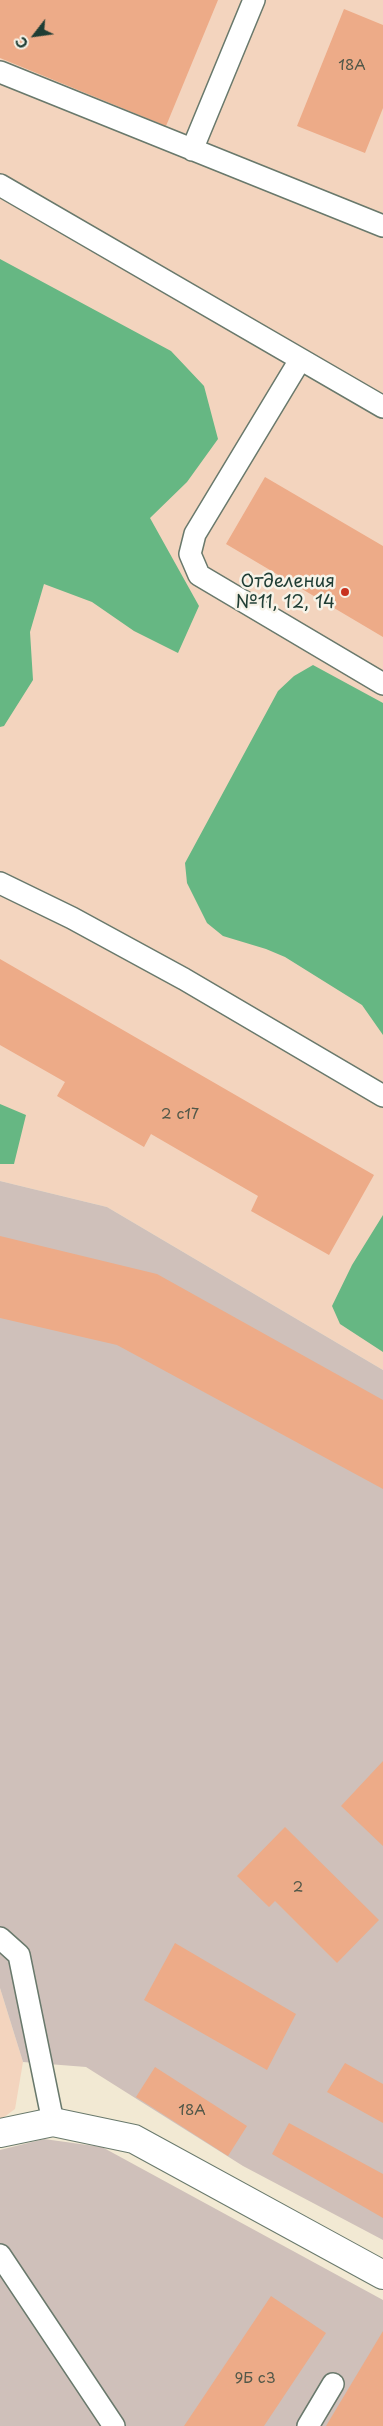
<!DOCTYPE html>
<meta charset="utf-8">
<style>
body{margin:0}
#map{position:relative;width:383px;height:2426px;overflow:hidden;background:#f2e9d3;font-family:"Playpen Sans",sans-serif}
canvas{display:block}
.north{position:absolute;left:10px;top:10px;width:50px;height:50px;-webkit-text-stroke:4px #f7f3e8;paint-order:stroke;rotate:240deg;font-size:14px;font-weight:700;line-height:20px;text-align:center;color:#1f3d34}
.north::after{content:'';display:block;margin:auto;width:18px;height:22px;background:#1f3d34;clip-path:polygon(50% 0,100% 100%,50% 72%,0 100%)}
</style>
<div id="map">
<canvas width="383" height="2426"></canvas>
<div class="north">С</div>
</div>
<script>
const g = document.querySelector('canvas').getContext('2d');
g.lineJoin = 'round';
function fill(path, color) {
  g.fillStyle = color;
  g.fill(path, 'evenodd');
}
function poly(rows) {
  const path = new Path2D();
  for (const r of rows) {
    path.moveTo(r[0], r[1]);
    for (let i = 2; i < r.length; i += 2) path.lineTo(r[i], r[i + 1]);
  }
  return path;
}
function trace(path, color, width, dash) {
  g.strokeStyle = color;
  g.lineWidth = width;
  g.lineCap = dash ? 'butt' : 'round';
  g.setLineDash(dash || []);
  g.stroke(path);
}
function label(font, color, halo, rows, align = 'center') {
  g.font = font + ' "Playpen Sans",sans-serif';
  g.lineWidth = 5;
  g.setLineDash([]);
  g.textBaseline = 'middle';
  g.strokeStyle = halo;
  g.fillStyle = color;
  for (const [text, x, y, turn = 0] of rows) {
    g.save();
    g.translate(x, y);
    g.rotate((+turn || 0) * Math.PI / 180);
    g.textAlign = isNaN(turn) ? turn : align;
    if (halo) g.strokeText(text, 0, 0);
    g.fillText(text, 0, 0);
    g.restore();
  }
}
const built = poly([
 [0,0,383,0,383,1370,107,1207,0,1181],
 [0,1988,23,2062,15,2109,0,2120]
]);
const industrial = poly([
 [0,1181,107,1207,383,1370,383,2240,243,2166,86,2067,23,2062,0,1988],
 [44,2139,102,2147,383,2300,383,2426,0,2426,0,2150]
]);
const forest = poly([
 [0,259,171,351,204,386,218,439,187,482,150,518,199,606,178,653,134,631,92,602,44,584,30,632,33,680,4,726,0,727],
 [313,665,383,703,383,1035,362,1005,285,957,266,949,223,936,207,923,187,883,185,863,278,691,294,676],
 [0,1104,26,1115,14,1164,0,1164],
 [383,1215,383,1352,340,1324,332,1306,352,1265]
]);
const building = poly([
 [0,0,218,0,166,126,0,58],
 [344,9,383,25,383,108,365,153,297,126],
 [265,477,383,546,383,637,226,544],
 [0,959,374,1175,329,1255,251,1211,258,1196,151,1134,144,1147,57,1096,65,1082,0,1045],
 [0,1236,157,1274,383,1400,383,1489,117,1345,0,1318],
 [383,1761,383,1846,341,1806],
 [285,1827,379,1920,337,1963,275,1901,269,1907,237,1876],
 [175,1943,296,2014,267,2070,144,2000],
 [345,2063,383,2084,383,2123,327,2092],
 [155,2067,247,2126,228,2156,136,2097],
 [289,2123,383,2174,383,2218,272,2154],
 [271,2296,326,2333,264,2426,184,2426],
 [383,2331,383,2426,326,2426]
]);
const lane = poly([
 [0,72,383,226],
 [192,150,254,0],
 [0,185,383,407],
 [300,360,195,534,190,554,199,575,383,684],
 [0,883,72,918,184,979,383,1096],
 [0,1938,19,1955,53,2122],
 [0,2255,114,2426],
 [308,2426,333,2384]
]);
const street = poly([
 [0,2133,53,2122,134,2139,383,2275]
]);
const markers = [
 [345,592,5,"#c8321e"]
];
const numberNames = [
 ["18А",352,66],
 ["2 с17",180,1115],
 ["2",298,1888],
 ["18А",192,2111],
 ["9Б с3",255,2379]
];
const poiNames = [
 ["Отделения",335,582],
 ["№11, 12, 14",335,603]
];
fill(built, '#f3d4be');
fill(industrial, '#cfc0ba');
fill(forest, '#66b783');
fill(building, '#edab88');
trace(lane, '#69796c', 24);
trace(street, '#69796c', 30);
trace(lane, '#fff', 21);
trace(street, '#fff', 28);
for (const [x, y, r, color] of markers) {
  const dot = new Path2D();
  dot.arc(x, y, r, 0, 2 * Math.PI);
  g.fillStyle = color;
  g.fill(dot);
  trace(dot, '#f7f3e8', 2);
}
label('15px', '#525849', null, numberNames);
label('18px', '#1f3d34', '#f7f3e8', poiNames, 'right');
</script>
